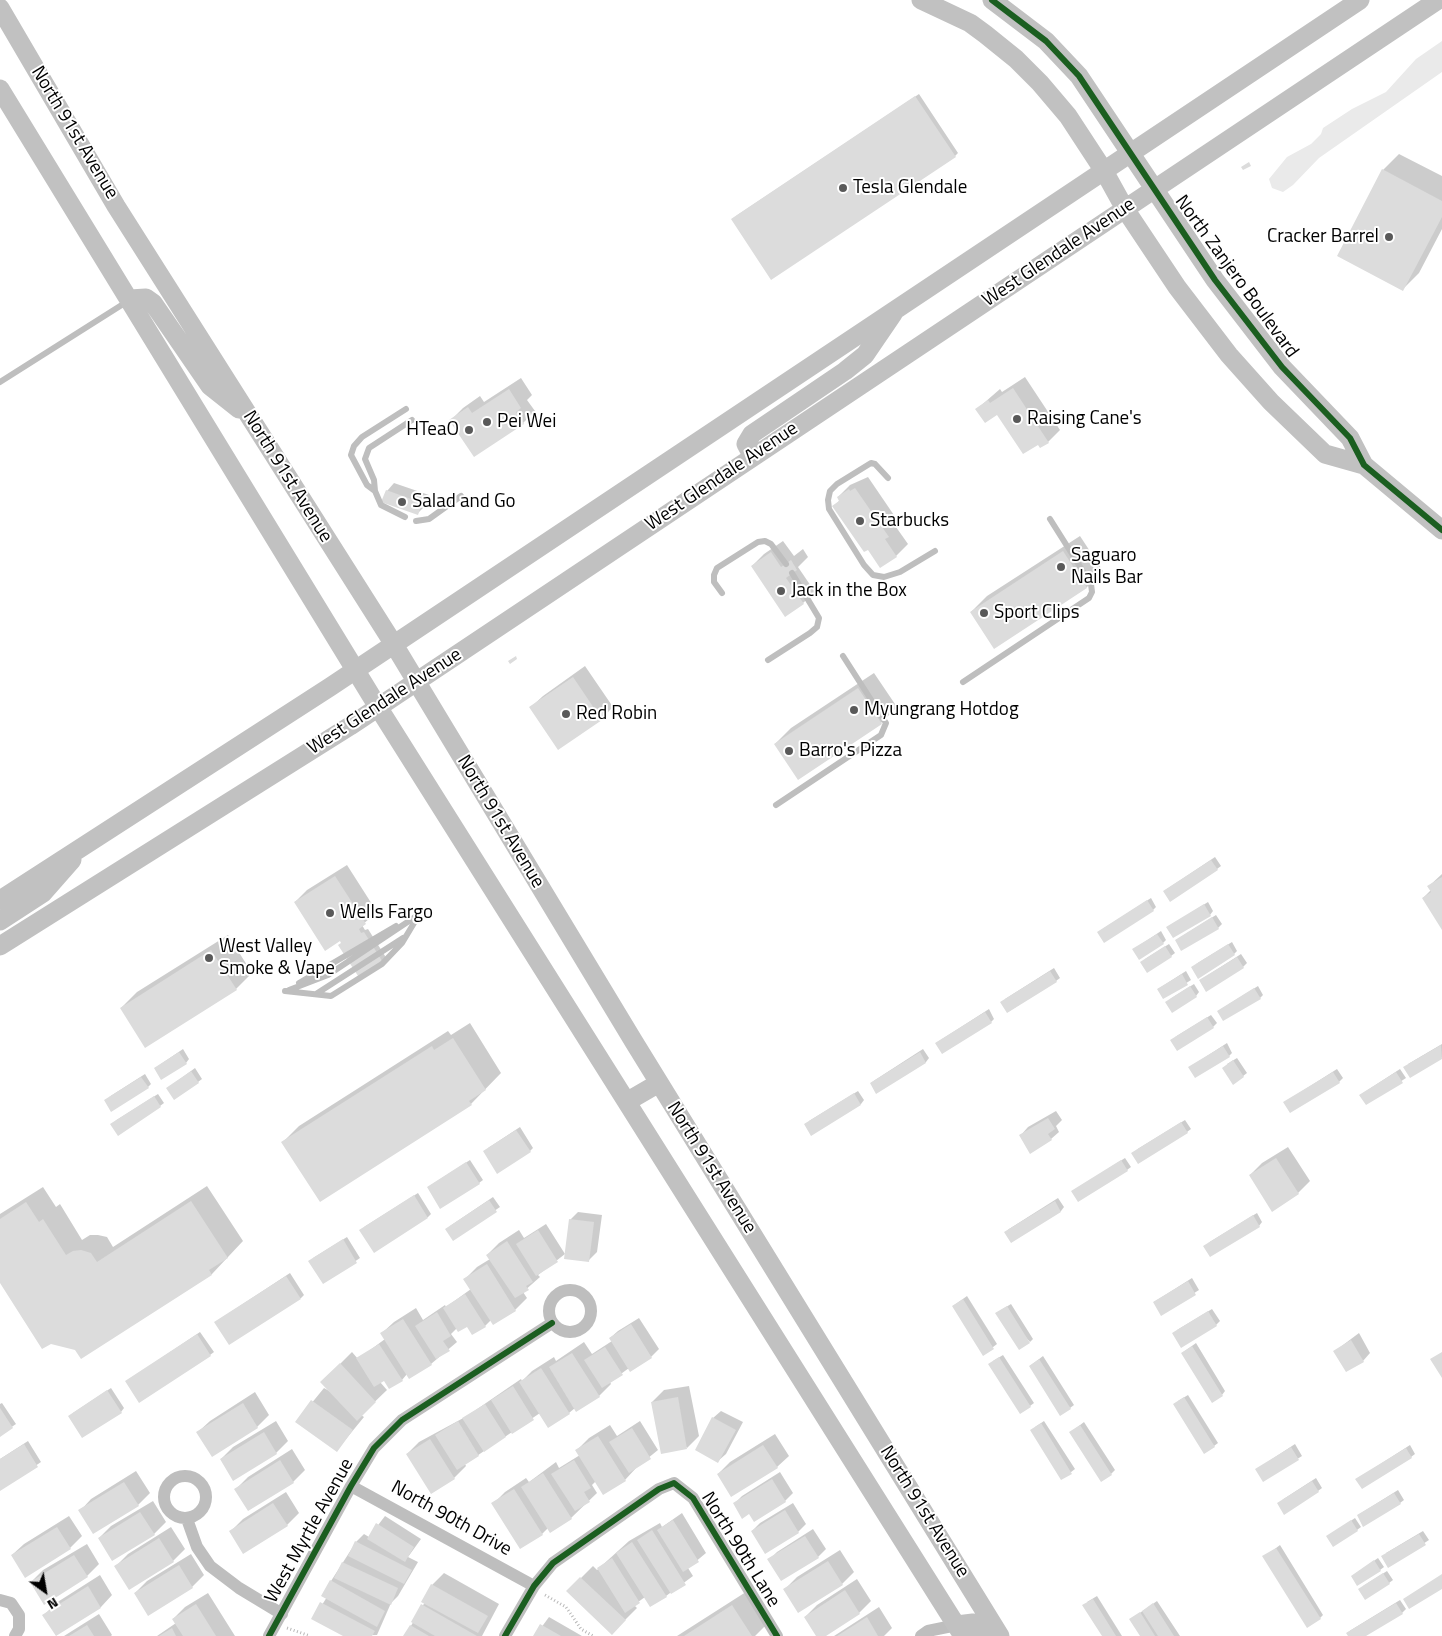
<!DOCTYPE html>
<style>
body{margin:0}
#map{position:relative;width:1442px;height:1636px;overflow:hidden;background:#fff;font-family:"Titillium Web",sans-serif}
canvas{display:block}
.north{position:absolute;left:20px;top:1566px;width:50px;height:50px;-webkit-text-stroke:4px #fff;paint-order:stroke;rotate:148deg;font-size:14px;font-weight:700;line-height:20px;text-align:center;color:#000}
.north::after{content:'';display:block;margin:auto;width:18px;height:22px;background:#000;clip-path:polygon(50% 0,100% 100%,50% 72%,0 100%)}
</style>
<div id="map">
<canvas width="1442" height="1636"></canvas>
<div class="north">N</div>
</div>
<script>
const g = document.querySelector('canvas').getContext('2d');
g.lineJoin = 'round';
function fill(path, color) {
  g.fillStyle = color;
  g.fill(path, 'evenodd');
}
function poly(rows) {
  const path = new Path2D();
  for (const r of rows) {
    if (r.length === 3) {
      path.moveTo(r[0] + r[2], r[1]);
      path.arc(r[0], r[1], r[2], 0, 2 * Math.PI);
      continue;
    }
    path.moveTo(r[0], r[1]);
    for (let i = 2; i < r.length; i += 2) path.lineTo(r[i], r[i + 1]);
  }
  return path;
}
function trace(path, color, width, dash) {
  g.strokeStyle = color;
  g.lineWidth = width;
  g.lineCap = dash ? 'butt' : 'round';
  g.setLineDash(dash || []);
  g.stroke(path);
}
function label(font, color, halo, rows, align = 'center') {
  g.font = font + ' "Titillium Web",sans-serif';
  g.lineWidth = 4;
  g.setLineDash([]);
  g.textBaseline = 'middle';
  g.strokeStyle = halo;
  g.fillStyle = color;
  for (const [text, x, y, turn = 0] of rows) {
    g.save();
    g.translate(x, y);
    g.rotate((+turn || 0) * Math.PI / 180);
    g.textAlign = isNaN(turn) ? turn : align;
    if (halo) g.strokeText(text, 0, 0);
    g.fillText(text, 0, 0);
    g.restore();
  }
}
const green = poly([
 [1442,41,1442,72,1319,158,1293,185,1283,192,1272,188,1269,179,1287,157,1311,144,1321,134,1323,128,1352,109,1386,92,1416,59]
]);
const shadow = poly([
 [919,94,958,153,955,156,736,216],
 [1399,154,1442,176,1442,229,1419,273,1403,289,1383,170],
 [1025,377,1060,430,1048,442,997,413,977,409,1000,389,1002,392],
 [521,378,532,395,527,400,535,411,523,423,451,420,463,408,480,396,484,402],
 [868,477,900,524,896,527,908,544,896,556,868,548,834,506,840,500,838,497,850,485],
 [394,483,429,495,426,505,418,513,387,491],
 [1080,536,1103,571,1087,587,994,647,971,612,987,596],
 [783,541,794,556,803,549,808,557,798,567,815,592,803,603,752,566,764,554],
 [585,666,613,707,601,719,559,748,531,707,543,696],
 [874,673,897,707,881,723,775,744,791,728],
 [1215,857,1221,866,1217,869,1164,891],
 [347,865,377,912,362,925,365,930,368,929,387,959,384,963,295,902,307,890],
 [1442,874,1442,927,1423,898,1431,890,1429,886],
 [1151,898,1156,907,1153,910,1098,932],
 [1208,902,1213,911,1210,915,1168,927],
 [1216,915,1222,924,1218,928,1176,940],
 [1161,931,1166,940,1163,943,1134,949],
 [228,935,252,973,236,989,121,1008,137,992],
 [1232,942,1237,951,1234,954,1196,964],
 [1169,944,1175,953,1171,956,1145,959],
 [1241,954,1247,963,1243,967,1205,977],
 [1054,968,1060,978,1056,981,1008,1012,1005,999],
 [1186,971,1191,980,1163,998,1158,989],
 [1194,984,1199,992,1196,996,1170,999],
 [1258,986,1263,995,1260,998,1218,1011],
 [989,1009,994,1019,991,1022,936,1043],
 [1211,1015,1217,1023,1213,1027,1175,1037],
 [470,1023,501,1073,471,1104,283,1142,299,1126,448,1031,451,1035],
 [1227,1043,1232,1053,1229,1056,1190,1067],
 [1442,1044,1442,1057,1410,1076,1408,1064],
 [183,1049,189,1059,186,1063,155,1068],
 [923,1049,929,1058,926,1062,877,1092,871,1083,875,1080],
 [1237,1058,1247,1073,1234,1083,1227,1064],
 [195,1068,202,1079,198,1082,168,1088],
 [1337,1069,1343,1078,1339,1082,1285,1102],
 [1400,1069,1406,1078,1366,1104,1360,1095],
 [145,1074,151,1084,148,1087,109,1097],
 [858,1091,864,1100,861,1104,812,1134,809,1121],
 [158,1094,164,1103,160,1106,115,1121],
 [1056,1111,1062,1120,1056,1126,1059,1132,1051,1139,1021,1135,1028,1127],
 [1185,1120,1191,1129,1187,1132,1136,1150],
 [520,1127,533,1148,530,1151,488,1148],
 [1288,1147,1310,1181,1298,1193,1250,1175,1262,1163],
 [1125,1158,1131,1167,1127,1170,1073,1191],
 [470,1160,483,1180,479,1183,428,1187],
 [207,1186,243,1241,212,1274,81,1357,76,1348,0,1280,0,1214,43,1187,56,1207,60,1204,82,1240,90,1235,98,1235,107,1237,113,1247],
 [418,1193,431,1214,428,1217,364,1227],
 [493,1197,500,1207,453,1239,450,1226],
 [1058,1198,1064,1207,1061,1211,1012,1241,1006,1232,1009,1229],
 [578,1212,602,1215,597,1252,589,1260,570,1220],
 [1257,1213,1262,1222,1259,1226,1208,1243],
 [546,1224,565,1254,538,1275,540,1277,523,1292,527,1298,515,1310,491,1320,485,1326,467,1325,457,1328,451,1334,457,1342,431,1364,407,1374,402,1380,384,1379,380,1382,387,1390,361,1415,364,1417,337,1450,297,1421,324,1388,331,1392,334,1370,352,1352,358,1359,385,1339,382,1333,394,1322,416,1308,423,1320,445,1305,446,1307,471,1289,465,1279,477,1267,490,1259,487,1255,499,1243,519,1230,524,1238],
 [347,1237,360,1258,323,1283,313,1258],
 [290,1273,304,1295,301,1298,220,1319],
 [1192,1278,1199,1290,1161,1314,1154,1302],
 [967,1296,997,1344,984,1354,953,1306],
 [1011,1304,1033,1339,1030,1342,1001,1310],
 [1212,1309,1220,1321,1216,1325,1177,1330],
 [639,1318,659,1349,651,1357,629,1368,610,1382,611,1384,599,1396,575,1408,569,1413,540,1413,465,1464,466,1466,454,1478,407,1454,419,1442,467,1416,521,1379,522,1381,532,1371,554,1357,556,1361,584,1342,592,1354,612,1341,610,1338,618,1331],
 [200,1332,214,1352,210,1355,127,1381],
 [1359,1333,1370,1353,1363,1361,1335,1351],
 [1196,1343,1225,1391,1222,1395,1182,1353],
 [1003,1355,1034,1403,1030,1406,993,1361],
 [1043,1356,1074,1405,1070,1408,1030,1366],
 [689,1386,699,1436,687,1448,652,1402,664,1390],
 [111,1388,124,1408,121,1412,73,1413],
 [255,1392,269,1415,257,1427,198,1432,210,1421],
 [1188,1395,1218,1443,1214,1446,1178,1401],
 [2,1403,16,1424,0,1435,0,1404],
 [721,1411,743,1422,726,1454,718,1461,713,1418],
 [276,1421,288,1441,276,1453,234,1479,221,1459,233,1447],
 [640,1421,658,1450,637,1467,625,1480,596,1481,592,1485,597,1493,571,1518,548,1528,542,1534,493,1504,505,1492,526,1478,529,1482,556,1462,559,1468,580,1455,577,1450,589,1438,610,1425,617,1436],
 [1044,1421,1075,1469,1062,1479,1035,1427],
 [1084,1422,1115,1470,1111,1474,1071,1432],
 [775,1434,789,1456,777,1467,718,1474,730,1462],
 [28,1441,41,1462,0,1490,0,1459],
 [1295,1444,1302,1456,1264,1480,1257,1469],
 [1410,1445,1415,1454,1411,1457,1357,1479],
 [292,1449,305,1470,293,1482,236,1489,248,1477],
 [136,1471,150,1493,138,1505,80,1511,91,1499],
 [780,1472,793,1493,785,1501,750,1513,734,1504,742,1496],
 [1316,1478,1322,1488,1318,1491,1282,1500],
 [1398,1490,1404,1500,1400,1503,1358,1515],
 [286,1492,299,1513,287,1525,231,1531,243,1519],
 [153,1501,166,1522,154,1534,99,1538,111,1526],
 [793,1503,806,1524,798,1532,752,1531,760,1523],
 [682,1513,706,1553,688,1568,693,1576,666,1596,645,1597,634,1605,637,1608,612,1633,568,1591,593,1566,597,1570,629,1541,660,1523,662,1527],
 [69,1516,82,1536,70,1548,12,1555,24,1544],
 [385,1516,421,1539,408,1557,418,1562,398,1596,391,1603,377,1635,346,1636,313,1619,327,1597,331,1581,356,1542,364,1534,369,1537],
 [1355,1518,1361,1527,1357,1530,1328,1536],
 [171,1527,185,1549,173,1561,116,1566,128,1554],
 [813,1529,826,1549,818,1557,769,1560,777,1552],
 [1423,1531,1429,1540,1389,1566,1386,1553],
 [87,1544,99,1564,87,1576,31,1582,43,1570],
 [1280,1545,1323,1615,1320,1618,1264,1557],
 [840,1550,854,1572,842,1584,785,1589,797,1577],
 [191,1554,204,1575,192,1587,135,1593,147,1581],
 [1378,1558,1384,1567,1380,1570,1352,1576],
 [1387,1571,1393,1580,1389,1583,1363,1586],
 [444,1573,499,1604,482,1636,405,1636,425,1602,432,1585],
 [100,1575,112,1595,101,1607,56,1635,44,1615,56,1603],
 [857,1579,871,1601,859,1613,824,1636,818,1636,805,1617,817,1605],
 [749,1590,769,1622,755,1636,677,1636],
 [208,1593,235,1636,157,1636,176,1623,173,1619,185,1607],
 [1097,1596,1122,1636,1103,1636,1087,1602],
 [1400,1600,1406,1609,1402,1613,1364,1636,1349,1636,1347,1633,1351,1630],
 [1157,1601,1180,1636,1142,1636,1131,1619],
 [879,1607,892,1628,884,1636,834,1636],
 [99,1614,112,1635,111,1636,64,1636],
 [549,1617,582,1636,535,1636]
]);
const building = poly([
 [915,96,956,157,771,280,731,219],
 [1249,162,1251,166,1243,170,1241,167],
 [1382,169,1442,201,1442,217,1403,291,1337,256],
 [1013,388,1049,443,1040,448,1038,445,1023,454,997,415,985,423,975,409,988,400,990,403],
 [509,389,521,408,516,412,524,424,474,457,449,420,468,407,472,413],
 [855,488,889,537,885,539,897,557,880,568,868,550,864,552,832,506,839,501,837,497,849,489,850,491],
 [386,490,422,503,418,515,381,502],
 [1063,551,1087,588,994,649,970,612],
 [771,552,781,567,791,560,797,570,786,578,804,604,785,617,751,566],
 [516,656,517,659,510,664,508,661],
 [573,677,602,720,558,750,529,707],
 [858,688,882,724,798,780,774,744],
 [1211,860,1218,870,1170,902,1163,891],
 [335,876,366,924,359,929,361,933,364,932,384,964,360,979,338,945,341,943,340,941,325,951,294,902],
 [1442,877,1442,930,1422,898,1431,892,1427,886],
 [1147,900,1154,911,1104,943,1097,932],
 [1204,904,1211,916,1173,938,1166,927],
 [1212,917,1219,929,1181,951,1175,940],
 [1157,934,1164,944,1139,960,1132,949],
 [1228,944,1235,955,1198,979,1191,967],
 [1165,946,1172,957,1147,973,1140,962],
 [211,950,237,990,145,1048,120,1008],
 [1237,957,1244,968,1206,992,1199,980],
 [1050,971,1057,982,1007,1013,1000,1002],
 [1182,974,1188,985,1163,999,1157,989],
 [1190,986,1197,997,1172,1013,1165,1002],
 [1254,988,1261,999,1223,1021,1217,1011],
 [985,1012,992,1023,942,1054,935,1043],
 [1207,1017,1214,1028,1177,1051,1170,1040],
 [453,1038,486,1090,469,1101,472,1105,320,1202,281,1142,432,1046,434,1050],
 [1441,1045,1442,1059,1410,1078,1403,1067],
 [1223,1046,1230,1057,1195,1078,1188,1067],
 [179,1052,187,1064,161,1080,154,1068],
 [920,1052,926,1063,876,1094,870,1083],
 [1233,1060,1244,1077,1233,1085,1222,1068],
 [191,1071,199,1083,174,1100,166,1088],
 [1333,1072,1340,1083,1290,1113,1283,1102],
 [1396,1072,1403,1083,1366,1105,1359,1095],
 [141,1077,149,1088,111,1112,104,1100],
 [854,1093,861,1105,811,1136,804,1124],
 [154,1096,161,1107,118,1136,110,1124],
 [1048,1118,1055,1129,1048,1134,1052,1140,1030,1154,1019,1135],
 [1181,1122,1188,1133,1138,1164,1131,1153],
 [516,1130,531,1152,497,1174,483,1151],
 [1276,1158,1299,1194,1272,1212,1249,1175],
 [1121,1160,1128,1171,1078,1202,1071,1191],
 [466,1162,480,1184,440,1209,427,1187],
 [414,1195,428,1218,374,1253,359,1230],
 [489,1200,497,1212,453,1241,445,1229],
 [191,1201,228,1258,209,1270,212,1275,81,1359,75,1350,51,1344,42,1349,0,1283,0,1219,26,1202,39,1222,43,1219,66,1255,73,1251,81,1250,91,1253,97,1262],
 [1055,1201,1061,1212,1011,1243,1004,1232],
 [1253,1215,1260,1227,1210,1257,1203,1246],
 [569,1219,594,1222,589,1262,564,1259],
 [538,1230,558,1262,536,1276,516,1244],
 [343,1239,357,1263,323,1284,308,1261],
 [507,1241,533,1282,526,1286,529,1290,515,1298,486,1255],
 [487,1264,516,1311,493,1325,463,1279],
 [286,1276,301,1299,229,1345,214,1322],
 [1188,1281,1196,1295,1161,1316,1153,1302],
 [465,1294,486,1327,472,1335,467,1327,458,1332,443,1308],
 [963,1299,994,1349,983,1356,952,1306],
 [1007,1306,1030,1343,1019,1350,995,1313],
 [1208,1311,1217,1326,1181,1348,1172,1333],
 [437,1312,451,1336,443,1341,450,1351,436,1359,415,1326],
 [403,1319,432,1365,409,1379,380,1333],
 [631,1324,652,1358,630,1372,609,1338],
 [197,1334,211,1356,139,1403,125,1381],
 [1351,1340,1364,1362,1346,1372,1333,1351],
 [379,1344,403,1381,389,1389,384,1381,374,1387,356,1358],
 [1192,1346,1223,1396,1212,1403,1181,1353],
 [605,1347,623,1375,602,1388,584,1360],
 [1442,1352,1442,1378,1430,1359],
 [572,1353,600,1397,576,1412,549,1367],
 [999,1357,1031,1407,1020,1414,988,1364],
 [1039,1359,1071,1409,1060,1416,1029,1366],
 [340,1363,376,1402,357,1421,320,1382],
 [541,1368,570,1414,548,1428,519,1382],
 [513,1386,534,1420,512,1434,491,1400],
 [107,1390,122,1413,82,1438,68,1416],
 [678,1397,687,1449,661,1454,651,1402],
 [1184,1397,1215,1447,1204,1454,1173,1404],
 [311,1400,353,1430,337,1452,295,1422],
 [243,1403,258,1428,212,1457,196,1432],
 [485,1404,506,1437,484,1452,462,1418],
 [0,1408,13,1428,0,1437],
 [712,1417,736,1430,718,1463,695,1450],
 [458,1421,479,1456,457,1470,435,1435],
 [1041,1423,1072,1474,1061,1480,1030,1430],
 [1080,1425,1112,1475,1101,1482,1069,1432],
 [632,1428,651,1459,629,1473,609,1442],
 [264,1432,277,1454,233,1481,220,1459],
 [598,1436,626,1481,603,1495,575,1450],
 [430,1439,455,1479,431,1494,406,1454],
 [24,1444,38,1467,0,1491,0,1459],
 [763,1445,778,1468,731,1497,717,1474],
 [1291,1447,1299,1460,1263,1482,1255,1469],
 [1406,1448,1412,1458,1362,1489,1355,1479],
 [280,1460,294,1483,248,1511,234,1489],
 [574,1460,591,1488,584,1492,590,1502,575,1511,551,1474],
 [543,1473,572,1519,550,1533,521,1487],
 [772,1479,786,1502,754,1522,749,1514,742,1519,733,1503],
 [1312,1481,1319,1492,1284,1515,1277,1503],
 [124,1482,139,1506,93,1534,78,1510],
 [514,1489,543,1535,520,1549,491,1503],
 [1394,1493,1401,1504,1363,1527,1357,1515],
 [273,1503,288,1526,243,1554,229,1531],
 [785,1510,799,1533,765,1554,751,1531],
 [140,1512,155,1535,112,1561,98,1538],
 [673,1520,699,1562,683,1572,657,1530],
 [1351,1520,1358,1531,1333,1547,1326,1536],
 [376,1523,414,1547,405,1562,367,1539],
 [57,1527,71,1549,25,1578,11,1555],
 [652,1530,686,1585,671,1594,637,1540],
 [1419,1534,1426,1545,1388,1568,1381,1556],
 [805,1536,819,1558,781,1581,767,1559],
 [159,1538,174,1562,129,1590,114,1566],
 [355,1541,412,1570,404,1584,348,1556],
 [632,1542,667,1597,650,1607,616,1553],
 [1276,1548,1321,1619,1307,1628,1262,1556],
 [74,1555,88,1577,44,1605,30,1582],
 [612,1558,640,1603,625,1613,597,1568],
 [1374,1560,1381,1571,1357,1586,1351,1576],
 [828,1561,843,1585,798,1613,783,1589],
 [342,1562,398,1588,391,1605,334,1578],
 [179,1565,193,1588,148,1616,134,1593],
 [1383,1573,1390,1584,1365,1600,1358,1589],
 [1442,1574,1442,1589,1409,1609,1403,1599],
 [580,1577,626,1620,612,1635,566,1591],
 [330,1580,385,1611,377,1627,321,1596],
 [431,1584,488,1616,478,1633,421,1602],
 [88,1586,101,1608,56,1636,42,1615],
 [845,1590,860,1614,826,1636,816,1636,804,1617],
 [1093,1599,1116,1636,1102,1636,1082,1605],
 [320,1602,375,1631,372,1636,343,1636,311,1619],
 [1153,1603,1174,1636,1158,1636,1142,1611],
 [1396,1603,1403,1614,1366,1636,1348,1636,1346,1633],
 [196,1604,216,1636,183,1636,172,1619],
 [421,1604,477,1636,435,1636,411,1622],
 [732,1605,752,1636,684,1636],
 [1140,1612,1155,1636,1140,1636,1129,1619],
 [867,1617,878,1636,837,1636],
 [540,1624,561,1636,533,1636],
 [87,1625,94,1636,69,1636],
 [410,1625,429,1636,403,1636],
 [172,1628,176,1636,159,1636]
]);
const path = poly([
 [545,1595,566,1607,581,1629,593,1636],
 [287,1628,310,1636]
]);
const lane = poly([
 [0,382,128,301],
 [888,478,875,464,871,463,837,484,830,491,828,500,829,509,864,565,873,575,884,577,900,572,935,551],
 [375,491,374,480,365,459,369,448,412,420],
 [405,517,381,505,375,491,367,485,351,455,354,446,362,437,406,409],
 [416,521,429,519,461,496],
 [722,593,714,582,714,575,717,568,758,542,765,541,771,544,786,564],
 [768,660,810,633,817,627,819,618,792,573],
 [963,682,1089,598,1092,592,1091,584,1050,519],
 [776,805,881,735,886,723,843,656],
 [299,983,396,926],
 [289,990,328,975,418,915],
 [285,991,331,996,382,964,402,943,420,913],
 [316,994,403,938]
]);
const street = poly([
 [570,1311,21],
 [185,1497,21],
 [351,1486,534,1586],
 [187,1519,197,1547,210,1566,239,1588,282,1614],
 [0,1600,11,1603,19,1615,19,1629,15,1636],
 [269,1636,351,1486,374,1448,402,1420,552,1323],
 [505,1636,534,1586,553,1563,659,1489,674,1483,693,1498,777,1636],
 [921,1636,928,1631,957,1625]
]);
const secondary = poly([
 [921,0,970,23,985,34,1016,59,1040,83,1068,116,1104,171,1125,209,1177,287,1229,355,1271,402,1325,454,1364,465],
 [992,0,1046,41,1079,76,1215,280,1282,367,1350,438,1364,465,1442,530],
 [0,8,116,206,393,643,634,1042,1000,1636],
 [0,89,378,707,963,1636],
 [130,299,146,298,153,303,210,386,239,409],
 [753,457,746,444,752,434,845,371,865,355,893,314],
 [0,900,330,687,1360,0],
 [0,921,43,893,72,860],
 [0,946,350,726,1438,0],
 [628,1101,659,1083],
 [957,1625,973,1623,982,1636]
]);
const cycleway = poly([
 [992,0,1046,41,1079,76,1215,280,1282,367,1350,438,1364,465,1442,530],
 [269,1636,351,1486,374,1448,402,1420,552,1323],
 [505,1636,534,1586,553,1563,659,1489,674,1483,693,1498,777,1636]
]);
const markers = [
 [843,188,5,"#595959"],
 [1389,237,5,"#595959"],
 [1017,419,5,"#595959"],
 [487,422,5,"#595959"],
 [469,430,5,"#595959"],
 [402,502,5,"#595959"],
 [860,521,5,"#595959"],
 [1061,567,5,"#595959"],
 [781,591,5,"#595959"],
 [984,613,5,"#595959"],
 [854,710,5,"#595959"],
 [566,714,5,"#595959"],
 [789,751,5,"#595959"],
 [330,913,5,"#595959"],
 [209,958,5,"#595959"]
];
const streetNames = [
 ["North 91st Avenue",74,133,59],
 ["West Glendale Avenue",1059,253,-34],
 ["North Zanjero Boulevard",1236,277,54],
 ["North 91st Avenue",287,477,58],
 ["West Glendale Avenue",722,477,-34],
 ["West Glendale Avenue",385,702,-33],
 ["North 91st Avenue",500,822,59],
 ["North 91st Avenue",711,1168,58],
 ["North 91st Avenue",924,1512,58],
 ["North 90th Drive",451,1519,29],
 ["West Myrtle Avenue",310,1531,-61],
 ["North 90th Lane",740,1550,58]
];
const poiNames = [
 ["Tesla Glendale",853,188],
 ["Cracker Barrel",1379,237,"right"],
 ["Raising Cane's",1027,419],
 ["Pei Wei",497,422],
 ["HTeaO",459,430,"right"],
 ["Salad and Go",412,502],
 ["Starbucks",870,521],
 ["Saguaro",1071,556],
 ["Nails Bar",1071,578],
 ["Jack in the Box",791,591],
 ["Sport Clips",994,613],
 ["Myungrang Hotdog",864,710],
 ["Red Robin",576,714],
 ["Barro's Pizza",799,751],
 ["Wells Fargo",340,913],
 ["West Valley",219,947],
 ["Smoke & Vape",219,969]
];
fill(green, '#eaeaea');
fill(shadow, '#0003');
fill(building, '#dcdcdc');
trace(path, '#b8b8b8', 3, [1, 2.5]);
trace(lane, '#bebebe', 6);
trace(street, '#bebebe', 12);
trace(secondary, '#c1c1c1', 19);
trace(cycleway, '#1b5e20', 6);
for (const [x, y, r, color] of markers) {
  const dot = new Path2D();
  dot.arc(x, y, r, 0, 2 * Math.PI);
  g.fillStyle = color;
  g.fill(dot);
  trace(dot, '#fff', 2);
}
label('19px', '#000', '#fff', streetNames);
label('19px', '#000', '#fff', poiNames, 'left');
</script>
